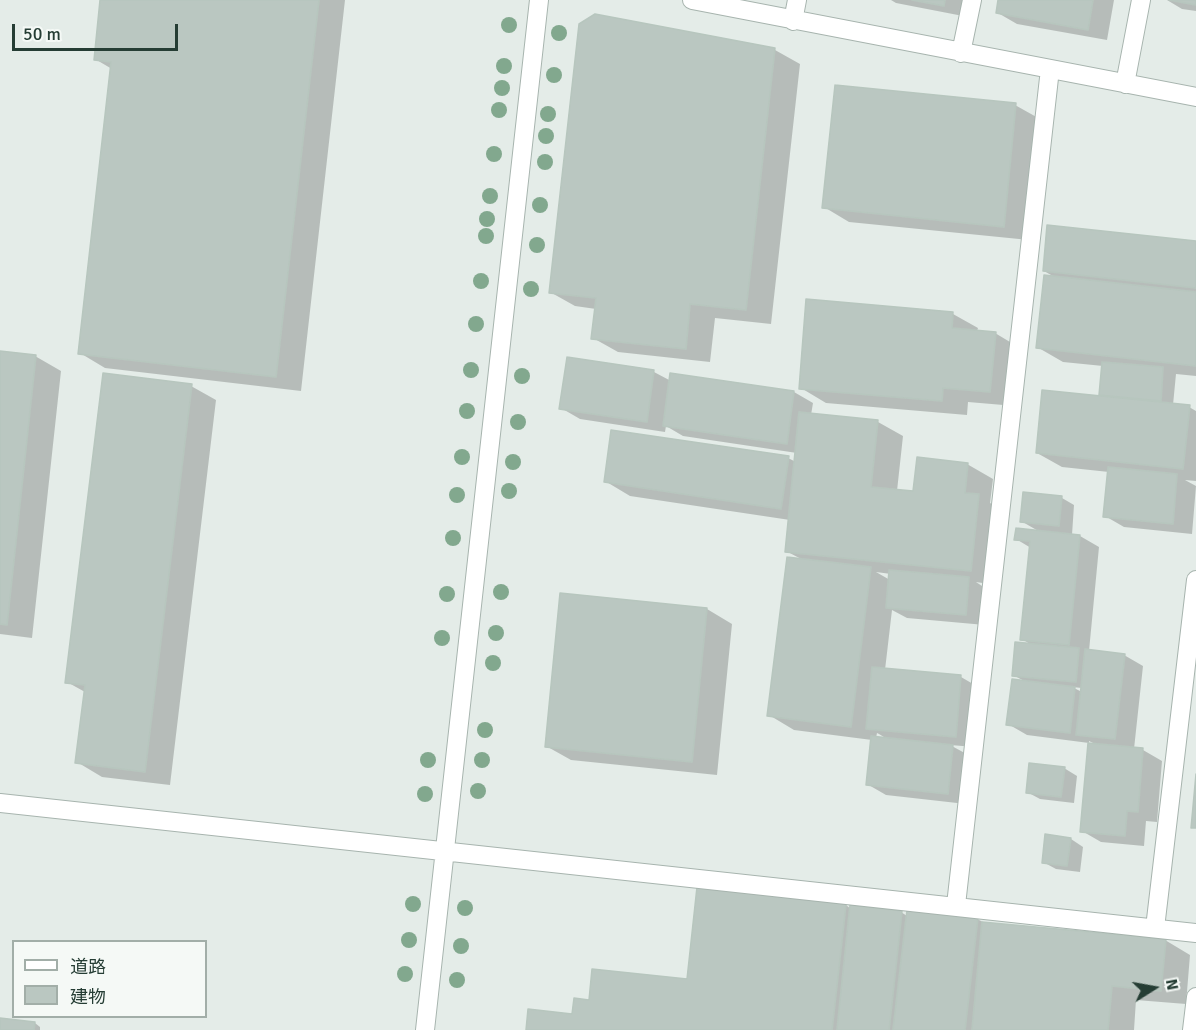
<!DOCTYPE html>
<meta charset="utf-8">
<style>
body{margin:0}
#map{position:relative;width:1196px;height:1030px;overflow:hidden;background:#e4ece8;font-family:Signika,"Noto Sans JP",sans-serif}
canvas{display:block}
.legend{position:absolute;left:12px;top:940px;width:195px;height:78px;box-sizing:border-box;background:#f5f9f6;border:2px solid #a2aea8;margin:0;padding:8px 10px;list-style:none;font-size:18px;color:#253d34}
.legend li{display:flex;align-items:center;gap:12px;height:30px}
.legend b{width:30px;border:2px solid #a2aea8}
.north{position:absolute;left:1124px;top:958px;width:60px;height:60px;-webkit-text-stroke:4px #f5f9f6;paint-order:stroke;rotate:79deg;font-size:16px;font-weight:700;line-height:24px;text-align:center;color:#253d34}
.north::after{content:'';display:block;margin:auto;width:21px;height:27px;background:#253d34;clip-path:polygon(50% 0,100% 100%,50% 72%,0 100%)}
.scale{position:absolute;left:12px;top:24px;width:166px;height:27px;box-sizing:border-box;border:3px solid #253d34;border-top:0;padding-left:8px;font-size:18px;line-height:21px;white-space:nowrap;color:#253d34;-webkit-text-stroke:4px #f5f9f6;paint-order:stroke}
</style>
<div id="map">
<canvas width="1196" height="1030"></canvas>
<ul class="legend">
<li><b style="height:8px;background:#fff"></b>道路</li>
<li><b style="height:16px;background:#bac7c1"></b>建物</li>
</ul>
<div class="north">N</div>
<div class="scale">50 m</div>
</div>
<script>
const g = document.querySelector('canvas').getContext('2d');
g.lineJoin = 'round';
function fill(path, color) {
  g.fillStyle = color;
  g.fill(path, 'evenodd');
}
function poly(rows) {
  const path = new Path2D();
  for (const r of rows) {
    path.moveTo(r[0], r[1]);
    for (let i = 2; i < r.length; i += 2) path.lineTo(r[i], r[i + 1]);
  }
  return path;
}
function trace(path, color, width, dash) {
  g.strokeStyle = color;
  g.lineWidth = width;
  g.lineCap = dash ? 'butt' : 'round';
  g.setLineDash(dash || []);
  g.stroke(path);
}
const shadow = poly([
 [102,0,345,0,301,391,105,368,80,353,112,69,95,59],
 [891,0,966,0,963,16,896,3],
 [1000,0,1114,0,1107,40,1017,24,998,13],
 [1167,0,1196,0,1196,11,1182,9],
 [595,15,775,50,800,64,771,324,715,318,710,362,618,352,593,338,596,309,575,306,550,292],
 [1015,105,1040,119,1029,240,849,222,824,207],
 [1196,243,1196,376,1176,374,1173,405,1189,407,1196,411,1196,481,1185,480,1196,486,1192,534,1124,527,1105,516,1109,472,1062,467,1037,453,1107,398,1101,395,1103,366,1063,362,1037,347,1058,279,1044,271],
 [953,314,978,328,977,331,995,333,1020,348,1015,406,968,402,967,415,826,403,801,388],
 [0,352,35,356,61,371,32,638,0,634],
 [654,372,671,381,794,392,813,403,811,415,878,422,903,436,897,491,914,492,967,464,993,479,990,503,1003,510,996,585,976,582,988,590,985,625,907,618,892,610,885,670,961,677,980,688,975,747,950,745,972,757,966,804,886,795,867,784,872,740,794,730,769,715,803,560,786,551,790,520,630,496,605,481,788,458,796,462,797,453,683,436,666,426,665,432,580,419,561,408],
 [876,572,891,574,890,580],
 [877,733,879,734,887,739,876,738],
 [191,386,216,400,170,785,102,777,77,762,85,692,67,682],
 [1024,494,1062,498,1074,505,1072,535,1080,536,1099,547,1089,651,1124,655,1143,666,1134,749,1143,750,1162,761,1157,822,1146,821,1144,846,1101,842,1082,831,1097,745,1089,741,1089,743,1027,735,1008,724,1026,682,1013,675,1033,646,1022,639,1031,548,1016,539,1040,532,1021,521],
 [1072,687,1082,688,1082,692],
 [707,609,732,624,717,775,571,760,546,746],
 [1064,768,1077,776,1074,803,1040,799,1027,792],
 [1071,839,1083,847,1080,872,1056,869,1043,862],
 [846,905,851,909,901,912,907,916,977,919,985,923,1165,940,1190,955,1186,1004,1136,1000,1134,1030,527,1030,573,1016,590,1002,688,981],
 [0,1019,35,1023,40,1027,40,1030,0,1030]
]);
const building = poly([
 [100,0,319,0,276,377,78,354,111,62,94,60,100,0],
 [912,0,945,0,944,6,912,0],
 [998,0,1093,0,1088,30,996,13,998,0],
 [1169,0,1196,0,1196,5,1169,0],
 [595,14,775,48,746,310,690,304,686,349,591,339,596,298,549,293,579,24,595,14],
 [835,85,1016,103,1004,227,822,208,835,85],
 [1047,225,1196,241,1196,288,1043,271,1047,225],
 [1044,275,1196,292,1196,366,1036,348,1044,275],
 [806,299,953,312,952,328,996,332,990,392,943,388,942,401,799,389,806,299],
 [0,351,36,355,7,625,0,624,0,351],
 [567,357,654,370,647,422,559,409,567,357],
 [1102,362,1163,367,1161,401,1099,395,1102,362],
 [103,373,192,384,145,772,75,763,85,685,65,683,103,373],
 [670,373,794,391,787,444,663,426,670,373],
 [1042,390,1190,405,1183,469,1036,453,1042,390],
 [799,412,878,420,871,487,913,491,917,457,968,463,965,493,979,494,971,571,785,552,799,412],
 [611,430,789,456,781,509,604,482,611,430],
 [1108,467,1177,474,1173,524,1103,517,1108,467],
 [1023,492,1062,496,1059,526,1020,522,1023,492],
 [1016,528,1080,535,1069,645,1020,640,1030,541,1014,540,1016,528],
 [787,557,871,567,851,727,767,716,787,557],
 [889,570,969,577,966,615,886,608,889,570],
 [560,593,707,608,692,762,545,747,560,593],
 [1015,642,1079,648,1076,682,1012,676,1015,642],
 [1085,649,1125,654,1115,739,1076,735,1085,649],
 [872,667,961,675,956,737,866,729,872,667],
 [1012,679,1075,687,1070,733,1006,725,1012,679],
 [871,736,953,745,948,794,866,785,871,736],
 [1088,743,1143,748,1138,812,1127,811,1125,836,1080,832,1088,743],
 [1029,763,1065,767,1061,797,1026,793,1029,763],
 [1196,774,1196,828,1191,828,1196,774],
 [1045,834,1071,838,1067,866,1042,863,1045,834],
 [697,887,846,904,832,1030,526,1030,528,1009,572,1014,574,998,589,1000,592,969,687,979,697,887],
 [850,905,902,911,889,1030,837,1030,850,905],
 [907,910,978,917,965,1030,893,1030,907,910],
 [982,922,1166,939,1161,991,1112,986,1108,1030,972,1030,982,922],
 [0,1018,35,1022,34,1030,0,1030,0,1018]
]);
const tertiary = poly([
 [692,0,1196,97],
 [793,21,797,0],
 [961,53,972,0],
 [1125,84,1141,0],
 [0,803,1196,933],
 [956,905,1050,69],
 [1155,928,1196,580],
 [425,1030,539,0],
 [1192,1030,1196,997]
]);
const trees = [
 [509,25],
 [559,33],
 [504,66],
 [554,75],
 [502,88],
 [499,110],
 [548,114],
 [546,136],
 [494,154],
 [545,162],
 [490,196],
 [540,205],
 [487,219],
 [486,236],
 [537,245],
 [481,281],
 [531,289],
 [476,324],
 [471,370],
 [522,376],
 [467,411],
 [518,422],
 [462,457],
 [513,462],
 [509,491],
 [457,495],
 [453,538],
 [501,592],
 [447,594],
 [496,633],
 [442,638],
 [493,663],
 [485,730],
 [428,760],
 [482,760],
 [478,791],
 [425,794],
 [413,904],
 [465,908],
 [409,940],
 [461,946],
 [405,974],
 [457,980]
];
fill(shadow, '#0003');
fill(building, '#bac7c1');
trace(building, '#b7c6be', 1.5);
trace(tertiary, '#a7b4ae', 20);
trace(tertiary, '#fff', 18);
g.fillStyle = '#82a88e';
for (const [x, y] of trees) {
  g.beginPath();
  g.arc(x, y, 8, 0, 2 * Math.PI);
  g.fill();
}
</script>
